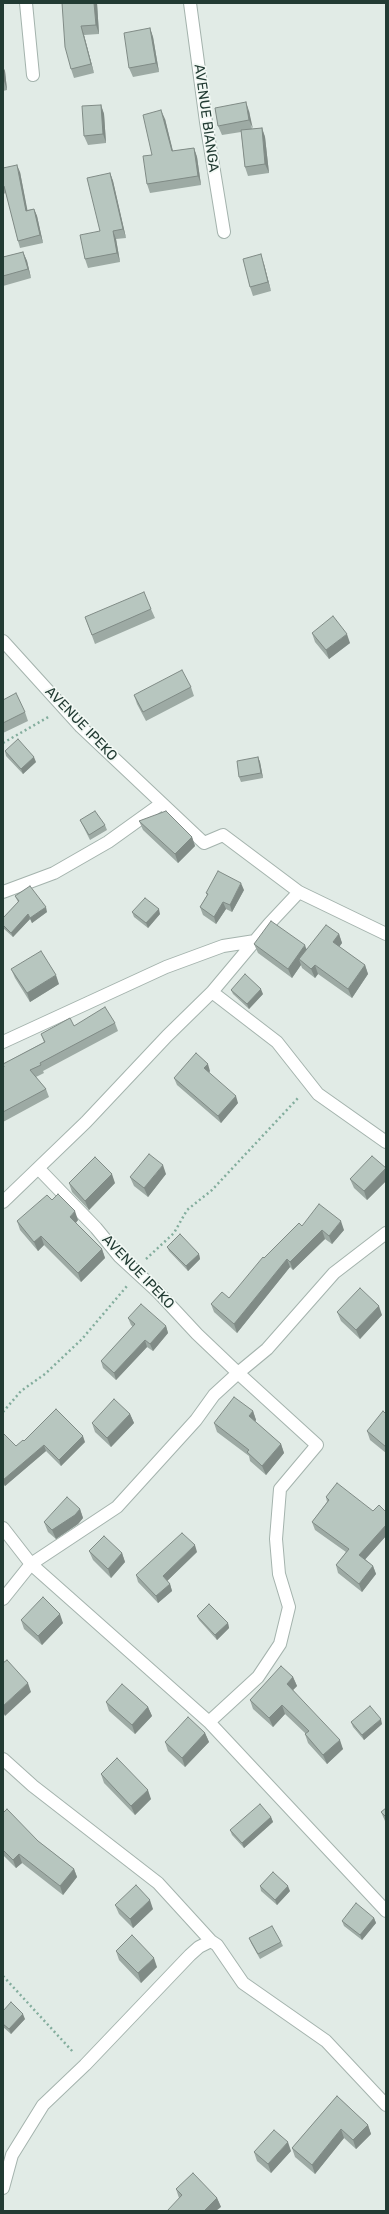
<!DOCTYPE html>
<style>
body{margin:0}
#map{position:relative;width:389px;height:2214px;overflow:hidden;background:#e1ebe6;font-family:Rubik,sans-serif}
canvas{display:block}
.frame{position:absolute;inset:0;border:4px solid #223b33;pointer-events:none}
</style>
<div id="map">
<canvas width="389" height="2214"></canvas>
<div class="frame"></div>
</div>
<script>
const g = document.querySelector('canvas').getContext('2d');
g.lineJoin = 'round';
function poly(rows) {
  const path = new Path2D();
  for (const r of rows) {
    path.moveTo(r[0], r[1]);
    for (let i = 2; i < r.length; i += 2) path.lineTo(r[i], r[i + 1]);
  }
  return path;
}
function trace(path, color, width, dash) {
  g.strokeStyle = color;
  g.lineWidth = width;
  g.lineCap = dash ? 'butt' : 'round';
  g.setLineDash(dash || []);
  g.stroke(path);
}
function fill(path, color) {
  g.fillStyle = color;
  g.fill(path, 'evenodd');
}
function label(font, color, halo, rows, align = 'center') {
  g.font = font + ' Rubik,sans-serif';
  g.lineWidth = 3.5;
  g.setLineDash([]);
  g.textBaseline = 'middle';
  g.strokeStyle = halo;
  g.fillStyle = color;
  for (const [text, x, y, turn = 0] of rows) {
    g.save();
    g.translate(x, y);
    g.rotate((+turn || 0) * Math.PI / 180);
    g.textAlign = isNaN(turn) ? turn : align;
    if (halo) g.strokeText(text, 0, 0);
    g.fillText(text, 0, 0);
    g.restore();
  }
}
const path = poly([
 [3,743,50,716],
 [146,1259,174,1233,187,1210,212,1190,299,1097],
 [3,1412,21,1391,45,1374,82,1339,127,1286],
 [3,1976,74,2053]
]);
const minor = poly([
 [26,3,33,75],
 [190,3,206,122,224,232],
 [3,641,81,727,204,843,223,835,299,892,386,934],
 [3,892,54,873,108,842,161,804],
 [212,992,277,1042,318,1094,386,1142],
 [3,1042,166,967,223,946,255,941],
 [39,1169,96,1228,119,1256,157,1291,197,1334,238,1373,267,1349,334,1273,386,1233],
 [3,1202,86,1122,167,1036,212,992,269,924,299,892],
 [3,1528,31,1564,209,1722,386,1911],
 [3,1599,31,1564,117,1507,196,1420,214,1395,238,1373,317,1445,280,1489,276,1539,279,1574,289,1607,280,1644,258,1677,209,1722],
 [3,1759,33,1786,158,1883,211,1941],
 [3,2188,12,2155,43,2105,85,2065,190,1955,199,1947,211,1941,217,1945,243,1983,326,2041,386,2105]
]);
const wall = poly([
 [62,3,97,3,99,34,84,35,94,73,74,78,71,69],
 [150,28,153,37,159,72,133,77,129,68],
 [3,67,5,71,7,90,3,91],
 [101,105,104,114,106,143,88,145,84,136],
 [249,111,252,129,262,128,265,137,269,173,248,176,245,167,241,132,222,135,218,126],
 [165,119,173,151,194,148,197,157,201,185,150,193,147,184,152,155],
 [3,168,20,172,27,210,34,209,37,216,43,243,20,248,18,241,6,193,3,194],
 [110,173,113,181,126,238,116,239,120,262,88,268,85,259,100,231],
 [23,252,27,261,31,278,3,286,3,257],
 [264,264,271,291,253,296,250,287],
 [151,609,155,618,95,644,85,617],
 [312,633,350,643,329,659,315,642],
 [191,687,194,696,146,721,137,704,134,695],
 [3,700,25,712,28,721,3,733],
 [5,751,36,762,23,774,6,756],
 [258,757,260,762,263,778,241,782,239,777],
 [80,820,105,825,107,830,90,840],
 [139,821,192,837,195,846,178,863,143,830],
 [244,890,232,912,226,909,216,924,203,915,200,907,207,895,206,893],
 [15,896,47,912,32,923,30,919,13,937,3,928,3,918,18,902],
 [132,912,160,914,148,928,134,917],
 [339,934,342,943,339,947,365,965,368,974,352,998,318,974,315,978,302,968,301,965,292,978,258,953,254,944,306,949],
 [11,969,59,984,30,1002,15,978],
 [231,990,263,994,249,1009,233,994],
 [115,1023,118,1031,43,1071,44,1073,36,1077,46,1089,49,1097,3,1122,3,1067,4,1067,3,1064,44,1042,41,1034,74,1026],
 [210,1071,209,1073,238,1103,221,1123,177,1085,174,1078],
 [386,1168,386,1181,367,1200,354,1188,350,1179],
 [166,1174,148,1197,134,1186,130,1177],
 [69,1183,115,1183,89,1210,72,1192],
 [52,1200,78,1220,76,1223,102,1249,105,1258,81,1282,44,1245,38,1251,20,1230,17,1221],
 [302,1226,344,1230,332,1244,325,1239,293,1270,290,1267,237,1333,214,1312,211,1304,229,1298,264,1258],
 [167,1247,199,1254,200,1259,188,1271,169,1251],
 [337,1312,382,1315,360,1339,341,1321],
 [128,1318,166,1326,168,1333,153,1351,147,1347,116,1380,103,1368,101,1361,133,1327,131,1325],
 [253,1411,256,1420,255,1422,281,1444,284,1453,266,1475,250,1461,249,1456,217,1432,214,1423],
 [130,1414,134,1423,111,1447,95,1432,92,1423],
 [386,1414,386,1453,370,1440,367,1431],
 [3,1433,16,1446,24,1441,85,1442,61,1466,46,1451,5,1486,3,1484],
 [326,1497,373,1511,386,1512,386,1536,365,1559,373,1566,376,1574,362,1592,338,1573,336,1565,346,1552,315,1530,312,1522,327,1502],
 [80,1509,83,1518,78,1524,56,1539,48,1532,44,1522],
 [89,1551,122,1553,125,1562,111,1578,93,1560],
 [197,1552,167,1581,170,1584,172,1591,158,1603,138,1582,136,1575],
 [197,1616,228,1623,229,1628,217,1640,199,1620],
 [21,1620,63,1623,42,1645,24,1629],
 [293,1677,297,1686,293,1690,343,1749,327,1764,308,1743,305,1734,305,1733,285,1714,273,1727,253,1709,250,1700],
 [106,1702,148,1707,152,1716,135,1734,109,1711],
 [351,1722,382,1724,364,1740,353,1727],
 [205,1733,209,1742,185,1767,168,1751,165,1742],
 [101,1774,151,1799,135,1815,104,1783],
 [386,1808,386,1822,385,1821,381,1812],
 [3,1813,38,1841,74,1869,77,1877,63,1895,22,1863,16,1868,3,1855],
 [271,1817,273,1822,244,1848,232,1835,230,1830],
 [260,1886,290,1891,277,1905,261,1891],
 [115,1905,153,1909,133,1928,119,1914],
 [374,1918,376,1923,362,1940,344,1926,342,1921],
 [249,1938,281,1942,283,1946,260,1959,251,1943],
 [116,1951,157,1967,141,1983,119,1960],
 [3,2011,25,2019,11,2034,3,2027],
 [337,2096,368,2125,371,2134,356,2149,344,2138,315,2174,295,2157,292,2148],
 [291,2151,271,2173,257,2161,254,2152],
 [176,2189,217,2198,221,2207,179,2198]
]);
const shadedWall = poly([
 [94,3,97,3,99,34,96,25],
 [81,26,84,35,94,73,91,64],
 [150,28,153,37,159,72,156,63],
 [3,67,5,71,7,90,4,81],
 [246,102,249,111,253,129,249,120],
 [101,105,104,114,106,143,103,134],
 [161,110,165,119,175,160,172,151],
 [262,128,265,137,269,173,265,164],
 [194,148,197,157,201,185,198,176],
 [17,165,20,172,29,218,26,211],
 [110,173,113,181,126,238,123,229],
 [34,209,37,216,43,243,40,235],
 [113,231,116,239,120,262,117,253],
 [23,252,27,261,31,278,28,269],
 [261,254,264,264,271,291,268,282],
 [347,634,350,643,329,659,326,650],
 [34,757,36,762,23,774,21,769],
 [258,757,260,762,263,778,261,773],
 [192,837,195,846,178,863,175,854],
 [241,883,244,890,232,912,230,905],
 [223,902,226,909,216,924,214,917],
 [46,907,47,912,32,923,30,918],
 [159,909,160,914,148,928,146,923],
 [28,914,30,919,13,937,11,933],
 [339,934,342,943,336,951,333,942],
 [305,945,308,954,299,959,301,965,292,978,288,969],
 [315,965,318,974,315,978,311,969],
 [365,965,368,974,352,998,348,989],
 [56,975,59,984,30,1002,27,993],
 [261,989,263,994,249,1009,247,1004],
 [208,1064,210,1071,207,1075,204,1068],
 [236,1096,238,1103,221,1123,218,1116],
 [163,1165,166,1174,148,1197,144,1188],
 [386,1168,386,1181,367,1200,364,1191],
 [112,1174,115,1183,89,1210,85,1201],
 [75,1211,78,1220,73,1226,70,1217],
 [341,1221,344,1230,332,1244,329,1236],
 [322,1230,325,1239,293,1270,290,1262],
 [41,1236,44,1245,38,1251,34,1242],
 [102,1249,105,1258,81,1282,78,1273],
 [199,1254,200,1259,188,1271,186,1266],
 [287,1259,290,1267,237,1333,234,1324],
 [379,1306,382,1315,360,1339,356,1330],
 [166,1326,168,1333,153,1351,150,1344],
 [145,1340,147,1347,116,1380,114,1373],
 [253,1411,256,1420,252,1425,249,1416],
 [130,1414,134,1423,111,1447,107,1438],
 [83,1436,85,1442,61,1466,59,1460],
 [281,1444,284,1453,266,1475,262,1466],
 [44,1445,46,1451,5,1486,3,1480],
 [80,1509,83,1518,78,1524,56,1539,52,1530],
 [386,1525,386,1536,362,1563,359,1555],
 [195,1545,197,1552,165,1583,163,1576],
 [122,1553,125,1562,111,1578,108,1569],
 [373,1566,376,1574,362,1592,359,1584],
 [170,1584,172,1591,158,1603,156,1596],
 [60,1614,63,1623,42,1645,38,1636],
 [228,1623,229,1628,217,1640,215,1635],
 [293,1677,297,1686,290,1693,287,1684],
 [28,1683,31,1692,5,1716,3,1712,3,1706],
 [282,1705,285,1714,273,1727,269,1718],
 [148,1707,152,1716,135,1734,132,1725],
 [381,1719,382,1724,364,1740,362,1735],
 [205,1733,209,1742,185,1767,182,1758],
 [340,1740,343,1749,327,1764,323,1755],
 [148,1790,151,1799,135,1815,131,1806],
 [271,1817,273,1822,244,1848,242,1843],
 [19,1854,22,1863,16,1868,13,1860],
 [74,1869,77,1877,63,1895,60,1886],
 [288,1886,290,1891,277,1905,275,1900],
 [150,1900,153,1909,133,1928,130,1919],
 [374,1918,376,1923,362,1940,360,1935],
 [154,1958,157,1967,141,1983,138,1973],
 [23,2014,25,2019,11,2034,9,2029],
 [368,2125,371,2134,356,2149,353,2140],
 [341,2129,344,2138,315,2174,312,2165],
 [288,2142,291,2151,271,2173,268,2164],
 [217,2198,221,2207,216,2211,204,2211]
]);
const building = poly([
 [62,3,94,3,96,25,81,26,91,64,71,69,65,47,62,3],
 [150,28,156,63,129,68,124,33,150,28],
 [246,102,249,120,218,126,215,108,246,102],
 [101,105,103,134,84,136,82,106,101,105],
 [161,110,172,151,194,148,198,176,147,184,143,156,152,155,143,115,161,110],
 [262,128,265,164,245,167,241,130,262,128],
 [17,165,26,211,34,209,40,235,18,241,4,186,3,186,3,168,17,165],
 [110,173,123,229,113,231,117,253,85,259,80,235,100,231,87,178,110,173],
 [23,252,28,269,3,276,3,257,23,252],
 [261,254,268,282,250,287,243,259,261,254],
 [144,592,151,609,92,635,85,617,144,592],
 [333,616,347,634,326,650,312,633,333,616],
 [182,670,191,687,143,712,134,695,182,670],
 [16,693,25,712,3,723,3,700,16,693],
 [18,739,34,757,21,769,5,751,18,739],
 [258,757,261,773,239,777,237,761,258,757],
 [95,811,105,825,89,835,80,820,95,811],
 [166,811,192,837,175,854,139,821,166,811],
 [218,871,241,883,230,905,223,902,214,917,200,907,208,894,206,893,218,871],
 [30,886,46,907,30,918,28,914,11,933,3,925,3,918,19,901,15,896,30,886],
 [145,898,159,909,146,923,132,912,145,898],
 [271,921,305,945,288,969,254,944,271,921],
 [326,925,339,934,333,942,365,965,348,989,315,965,311,969,299,959,326,925],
 [41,951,56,975,27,993,11,969,41,951],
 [245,974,261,989,247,1004,231,990,245,974],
 [105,1007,115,1023,40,1063,41,1065,30,1070,46,1089,3,1112,3,1067,4,1067,3,1064,45,1042,41,1034,70,1018,74,1026,105,1007],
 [196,1053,208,1064,204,1068,236,1096,218,1116,174,1078,196,1053],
 [149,1154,163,1165,144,1188,130,1177,149,1154],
 [372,1156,386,1168,364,1191,350,1179,372,1156],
 [95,1157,112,1174,85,1201,69,1183,95,1157],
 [58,1194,75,1211,70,1217,102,1249,78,1273,41,1236,34,1242,17,1221,47,1195,52,1200,58,1194],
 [319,1204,341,1221,329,1236,322,1230,290,1262,287,1259,234,1324,211,1304,222,1292,229,1298,263,1257,264,1258,299,1223,302,1226,319,1204],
 [180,1234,199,1254,186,1266,167,1247,180,1234],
 [360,1288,379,1306,356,1330,337,1312,360,1288],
 [141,1304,166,1326,150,1344,145,1340,114,1373,101,1361,135,1324,128,1318,141,1304],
 [234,1397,253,1411,249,1416,281,1444,262,1466,247,1452,249,1450,214,1423,234,1397],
 [114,1399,130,1414,107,1438,92,1423,114,1399],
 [56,1409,83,1436,59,1460,44,1445,3,1480,3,1433,16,1446,23,1440,24,1441,56,1409],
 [383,1411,386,1414,386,1447,367,1431,383,1411],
 [337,1483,373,1511,379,1505,386,1512,386,1525,359,1555,373,1566,359,1584,336,1565,349,1549,312,1522,329,1500,326,1497,337,1483],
 [67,1497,80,1509,75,1515,52,1530,44,1522,67,1497],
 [182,1533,195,1545,163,1576,170,1584,156,1596,136,1575,182,1533],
 [104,1536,122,1553,108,1569,89,1551,104,1536],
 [43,1597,60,1614,38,1636,21,1620,43,1597],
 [209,1604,228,1623,215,1635,197,1616,209,1604],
 [7,1660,28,1683,3,1706,3,1663,7,1660],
 [281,1666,293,1677,287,1684,340,1740,323,1755,305,1734,309,1731,282,1705,269,1718,250,1700,281,1666],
 [122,1684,148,1707,132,1725,106,1702,122,1684],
 [370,1706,381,1719,362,1735,351,1722,370,1706],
 [188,1717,205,1733,182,1758,165,1742,188,1717],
 [117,1758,148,1790,131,1806,101,1774,117,1758],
 [260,1804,271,1817,242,1843,230,1830,260,1804],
 [386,1808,386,1817,381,1812,386,1808],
 [7,1809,38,1841,74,1869,60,1886,19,1854,13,1860,3,1850,3,1813,7,1809],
 [273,1872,288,1886,275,1900,260,1886,273,1872],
 [136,1885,150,1900,130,1919,115,1905,136,1885],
 [356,1903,374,1918,360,1935,342,1921,356,1903],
 [272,1926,281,1942,258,1954,249,1938,272,1926],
 [132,1935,154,1958,138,1973,116,1951,132,1935],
 [11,2002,23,2014,9,2029,3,2024,3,2011,11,2002],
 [337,2096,368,2125,353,2140,341,2129,312,2165,292,2148,337,2096],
 [274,2130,288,2142,268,2164,254,2152,274,2130],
 [193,2173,217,2198,204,2211,167,2211,182,2195,176,2189,193,2173]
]);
const streetNames = [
 ["AVENUE BIANGA",206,118,82],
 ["AVENUE IPEKO",81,724,46],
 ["AVENUE IPEKO",138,1272,46]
];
trace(minor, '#a4b3ad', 14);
trace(path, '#83ad9d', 2.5, [2, 3]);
trace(minor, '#fff', 12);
fill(wall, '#9daaa4');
fill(shadedWall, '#808b86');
fill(building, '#b7c6bf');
trace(building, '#808b86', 1);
label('14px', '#223b33', '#f2f8f4', streetNames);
</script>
